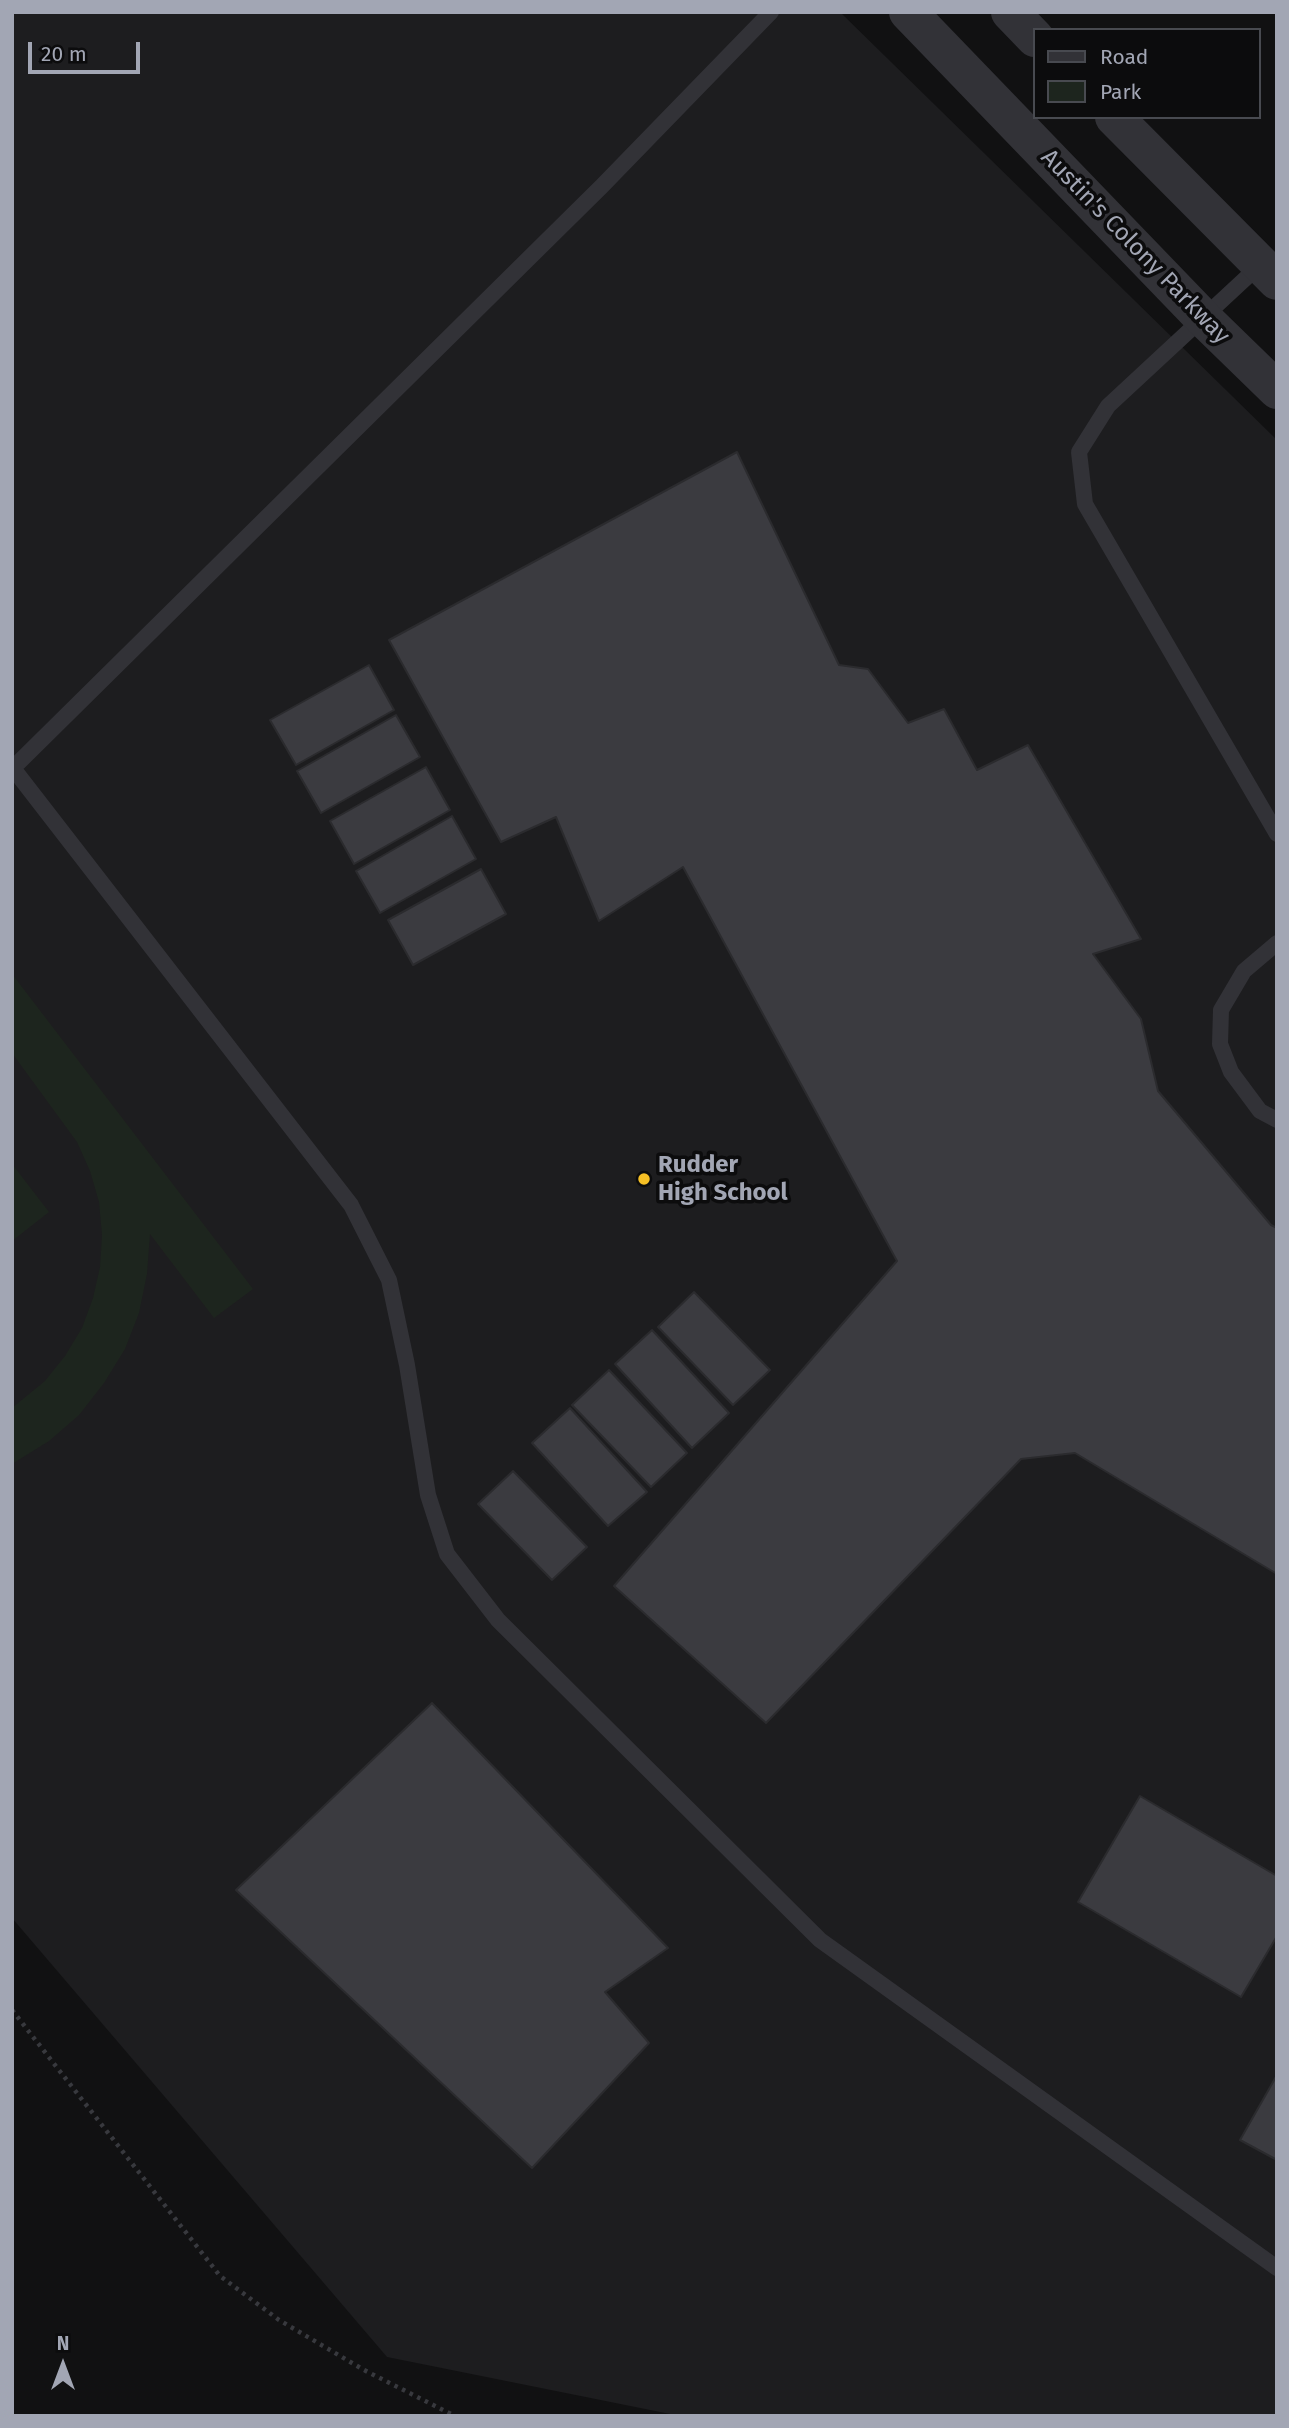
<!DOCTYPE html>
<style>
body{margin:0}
#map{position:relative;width:1289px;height:2428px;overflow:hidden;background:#111112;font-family:"Fira Sans",sans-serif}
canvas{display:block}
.frame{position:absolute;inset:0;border:14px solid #a2a6b4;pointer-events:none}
.legend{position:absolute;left:1033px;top:28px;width:228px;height:91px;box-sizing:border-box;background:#0c0c0d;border:2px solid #484a50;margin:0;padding:9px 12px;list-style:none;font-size:21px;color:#a2a6b4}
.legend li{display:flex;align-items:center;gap:14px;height:35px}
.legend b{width:35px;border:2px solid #484a50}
.north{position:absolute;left:28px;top:2330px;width:70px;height:70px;-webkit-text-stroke:5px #0c0c0d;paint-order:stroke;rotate:0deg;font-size:19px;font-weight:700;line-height:28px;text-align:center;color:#a2a6b4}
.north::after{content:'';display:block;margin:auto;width:24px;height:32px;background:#a2a6b4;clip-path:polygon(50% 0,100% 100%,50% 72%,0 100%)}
.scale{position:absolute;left:28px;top:42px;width:112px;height:32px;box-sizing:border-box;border:4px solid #a2a6b4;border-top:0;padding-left:9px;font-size:21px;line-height:24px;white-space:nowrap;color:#a2a6b4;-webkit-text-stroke:5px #0c0c0d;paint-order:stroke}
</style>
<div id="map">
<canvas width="1289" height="2428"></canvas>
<div class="frame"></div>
<ul class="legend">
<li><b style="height:9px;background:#323237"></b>Road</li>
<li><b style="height:19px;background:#1d251e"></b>Park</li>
</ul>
<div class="north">N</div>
<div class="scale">20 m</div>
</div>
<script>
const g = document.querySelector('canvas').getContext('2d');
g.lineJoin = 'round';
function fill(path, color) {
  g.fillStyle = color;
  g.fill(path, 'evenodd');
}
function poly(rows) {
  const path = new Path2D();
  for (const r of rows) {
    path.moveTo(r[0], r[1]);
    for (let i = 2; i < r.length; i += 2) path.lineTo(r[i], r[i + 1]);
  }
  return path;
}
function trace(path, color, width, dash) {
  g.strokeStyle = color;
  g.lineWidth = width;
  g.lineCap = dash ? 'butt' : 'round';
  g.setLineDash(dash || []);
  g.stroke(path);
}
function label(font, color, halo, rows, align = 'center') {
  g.font = font + ' "Fira Sans",sans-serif';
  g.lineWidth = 7;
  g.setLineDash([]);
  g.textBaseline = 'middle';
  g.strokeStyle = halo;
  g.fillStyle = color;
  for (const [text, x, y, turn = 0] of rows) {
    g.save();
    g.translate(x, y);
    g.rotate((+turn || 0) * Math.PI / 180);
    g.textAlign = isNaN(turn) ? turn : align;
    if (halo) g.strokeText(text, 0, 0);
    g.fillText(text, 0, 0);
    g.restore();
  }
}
const built = poly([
 [12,12,840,12,1277,440,1277,2416,680,2416,387,2357,12,1918]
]);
const green = poly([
 [12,974,253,1289,214,1318,150,1234,147,1274,139,1313,125,1349,104,1383,79,1415,49,1441,12,1464,12,1408,45,1381,65,1356,82,1328,93,1298,100,1267,102,1235,99,1202,90,1171,77,1142,12,1053],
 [12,1164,49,1212,12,1241]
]);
const building = poly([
 [737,452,839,665,868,669,908,723,944,709,977,770,1028,745,1141,939,1093,954,1141,1019,1158,1091,1271,1225,1277,1228,1277,1574,1075,1453,1021,1459,766,1723,614,1586,897,1261,683,867,599,921,556,817,501,842,389,640,737,452],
 [369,665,394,710,296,765,270,720,369,665],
 [396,715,420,757,321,813,297,771,396,715],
 [426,767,450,810,354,864,330,821,426,767],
 [452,816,476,859,380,913,356,871,452,816],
 [481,869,506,914,413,965,388,920,481,869],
 [694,1292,770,1370,733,1405,658,1327,694,1292],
 [652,1330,729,1413,692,1448,615,1364,652,1330],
 [609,1370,687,1453,651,1487,572,1405,609,1370],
 [570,1408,647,1492,608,1526,532,1443,570,1408],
 [513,1471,587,1547,552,1580,478,1504,513,1471],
 [432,1703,668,1948,605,1992,649,2043,532,2168,236,1890,432,1703],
 [1140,1796,1277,1876,1277,1936,1241,1997,1078,1902,1140,1796],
 [1277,2075,1277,2160,1240,2140,1277,2075]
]);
const path = poly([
 [12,2010,220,2276,279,2320,364,2370,455,2416]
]);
const service = poly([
 [1260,265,1108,406,1079,452,1085,504,1277,834],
 [12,767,351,1205,389,1280,407,1365,428,1495,447,1554,498,1620,820,1940,1277,2268],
 [13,768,602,186,771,12],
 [1277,943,1244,971,1221,1010,1220,1044,1231,1072,1260,1111,1277,1120]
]);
const tertiary = poly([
 [908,12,1203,318,1277,390],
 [1010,12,1035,38],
 [1114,117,1277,281]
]);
const markers = [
 [644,1179,7,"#f6c025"]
];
const streetNames = [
 ["Austin's Colony Parkway",1135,247,46]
];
const poiNames = [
 ["Rudder",658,1165],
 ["High School",658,1193]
];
fill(built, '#1d1d1f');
fill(green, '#1d251e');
fill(building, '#3b3b40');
trace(building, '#2b2b2e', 2);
trace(path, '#38393e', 4.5, [3.5, 5]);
trace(service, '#323237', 16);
trace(tertiary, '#323237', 38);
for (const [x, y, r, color] of markers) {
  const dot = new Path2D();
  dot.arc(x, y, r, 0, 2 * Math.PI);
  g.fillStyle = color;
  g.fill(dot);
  trace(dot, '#0c0c0d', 2.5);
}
label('24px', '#a2a6b4', '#0c0c0d', streetNames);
label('bold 24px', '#a2a6b4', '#0c0c0d', poiNames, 'left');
</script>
